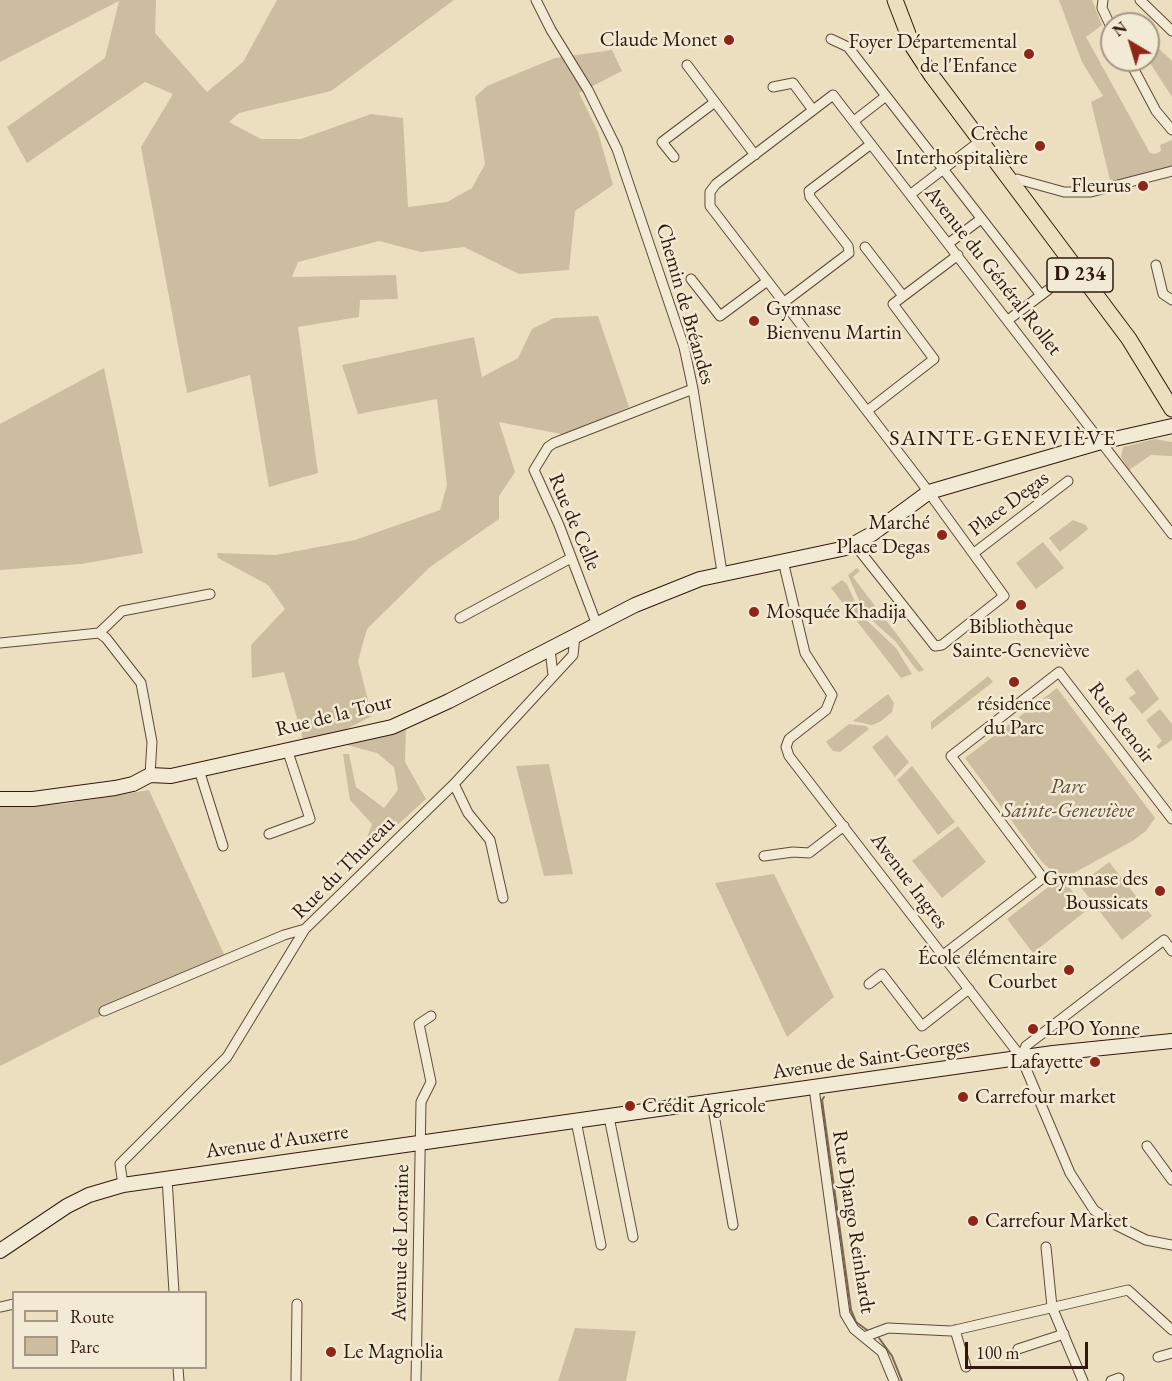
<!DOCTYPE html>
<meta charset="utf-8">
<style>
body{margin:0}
#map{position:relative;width:1172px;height:1381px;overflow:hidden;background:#ecdfbf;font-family:"EB Garamond",serif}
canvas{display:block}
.legend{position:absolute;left:12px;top:1291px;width:195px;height:78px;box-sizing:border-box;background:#f3ead5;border:2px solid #a59685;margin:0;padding:8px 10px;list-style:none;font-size:18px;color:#30190c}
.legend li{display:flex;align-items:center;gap:12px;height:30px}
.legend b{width:30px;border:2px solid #a59685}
.north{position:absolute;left:1100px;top:12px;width:60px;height:60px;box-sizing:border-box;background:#f3ead5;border:2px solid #a59685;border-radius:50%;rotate:322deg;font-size:16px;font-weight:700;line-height:24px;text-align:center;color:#30190c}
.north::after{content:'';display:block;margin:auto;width:21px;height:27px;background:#8f2418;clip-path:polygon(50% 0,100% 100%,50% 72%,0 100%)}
.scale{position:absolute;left:965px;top:1342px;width:123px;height:27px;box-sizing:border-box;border:3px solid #30190c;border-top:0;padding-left:8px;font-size:18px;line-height:21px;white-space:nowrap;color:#30190c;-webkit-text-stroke:4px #f3ead5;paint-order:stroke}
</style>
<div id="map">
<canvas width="1172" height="1381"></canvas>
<ul class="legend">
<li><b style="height:8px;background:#ecdfbf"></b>Route</li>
<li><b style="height:16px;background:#ccbda1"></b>Parc</li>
</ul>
<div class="north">N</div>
<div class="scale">100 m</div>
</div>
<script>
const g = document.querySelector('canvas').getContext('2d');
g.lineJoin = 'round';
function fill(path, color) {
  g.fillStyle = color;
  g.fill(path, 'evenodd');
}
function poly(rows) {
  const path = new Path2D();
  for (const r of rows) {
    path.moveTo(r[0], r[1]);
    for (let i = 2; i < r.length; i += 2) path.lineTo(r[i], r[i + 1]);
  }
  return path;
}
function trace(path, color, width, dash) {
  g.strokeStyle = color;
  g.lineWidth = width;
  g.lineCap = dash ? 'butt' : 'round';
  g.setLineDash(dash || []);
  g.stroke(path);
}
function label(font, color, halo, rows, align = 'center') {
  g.font = font + ' "EB Garamond",serif';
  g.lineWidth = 5;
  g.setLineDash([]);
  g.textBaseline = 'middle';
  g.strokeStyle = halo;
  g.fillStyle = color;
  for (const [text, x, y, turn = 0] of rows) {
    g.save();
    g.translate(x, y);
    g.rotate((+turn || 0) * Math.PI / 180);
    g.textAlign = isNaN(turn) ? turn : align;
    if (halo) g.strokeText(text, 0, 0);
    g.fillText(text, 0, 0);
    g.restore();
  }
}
const green = poly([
 [0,0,156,0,155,33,207,92,243,62,277,0,454,0,331,91,239,113,229,122,261,139,301,139,371,114,403,118,408,207,447,202,472,188,485,164,475,97,487,86,555,58,612,50,622,71,579,93,598,132,613,185,575,211,569,270,519,274,464,247,421,252,379,241,298,262,292,277,396,275,398,299,360,300,359,317,298,327,318,473,269,487,250,375,187,393,141,147,173,94,145,82,27,163,7,127,105,58,119,1,0,62],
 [1059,0,1092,0,1102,25,1086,37,1150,153,1155,154,1161,151,1160,145,1172,140,1172,166,1121,181,1110,180,1091,102,1103,96,1082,62],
 [1148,38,1172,61,1172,97,1148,60],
 [598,316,629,407,566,435,499,422,515,472,499,496,499,519,430,567,367,629,358,661,372,716,331,737,304,743,284,672,252,678,251,645,285,609,268,585,218,558,217,553,276,555,355,540,440,510,447,485,437,399,358,414,342,365,474,337,482,377,518,358,532,329,554,318],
 [104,368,143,553,81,564,0,570,0,424],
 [1155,439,1172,442,1172,456,1151,455,1129,470,1121,457,1123,447],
 [1073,520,1086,525,1088,529,1060,552,1049,538],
 [1043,542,1064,568,1036,589,1016,563],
 [857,568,860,571,853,577,924,670,919,672,915,668,896,642,865,614,848,575],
 [842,580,847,584,861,615,896,648,912,674,901,678,831,588],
 [1138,669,1159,699,1142,714,1129,698,1136,693,1125,679],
 [988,676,993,682,931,730,931,722],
 [1057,688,1155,818,1146,831,1134,840,1074,873,1056,875,1042,862,965,758],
 [888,694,894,703,892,712,880,722,872,725,853,721],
 [1160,709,1172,724,1172,740,1159,749,1156,746,1162,741,1146,720],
 [849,724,866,726,869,729,840,752,833,751,826,742],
 [406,727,405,762,426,799,358,861,372,824,350,800,343,754,349,754,356,787,384,808,398,790,394,767,377,753,347,745],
 [887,735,909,762,895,777,872,747],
 [549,764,573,874,544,876,516,766],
 [912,766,955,822,938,835,897,780],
 [149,790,228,963,91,1020,0,1066,0,807,63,804],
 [958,826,986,862,942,898,912,861],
 [1109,862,1152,916,1122,940,1079,885],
 [774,874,834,997,787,1037,715,883],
 [1061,877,1087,910,1033,953,1007,919],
 [575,1328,636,1331,626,1381,558,1381]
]);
const stream = poly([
 [824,1097,822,1100,851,1310,856,1322,867,1330],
 [879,1338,892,1356,902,1381]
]);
const street = poly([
 [536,0,551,30,588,90,617,149,684,347,693,389,722,572],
 [1103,0,1102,8,1112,29],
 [1140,0,1172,31],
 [831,39,848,47,1041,295],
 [1129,60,1156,111,1172,130],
 [687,65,755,155],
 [773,87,793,83,813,110],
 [854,121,886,96],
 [674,157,662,142,715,102],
 [1011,182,1017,179,1064,192,1091,192,1172,171],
 [911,194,980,141],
 [949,243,981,219],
 [865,247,903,296],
 [1156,265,1163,294,1172,300],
 [691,279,720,316,766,282],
 [783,303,849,253,848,246,810,197,809,191,871,144],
 [1008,320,1048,290],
 [867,411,934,359,893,304,958,255],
 [855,545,935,646,942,645,1004,596,922,483,710,206,710,192,716,184,833,95,1172,534],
 [974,553,1068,481],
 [783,561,805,653,832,695,826,710,789,739,786,747,789,756,1021,1057,1070,1173,1094,1210,1114,1224,1146,1240,1172,1245],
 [460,618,571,558],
 [597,625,559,525,534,470,548,447,554,443,693,389],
 [99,633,122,611,210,594],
 [0,643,99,633,106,638,141,683,152,742,150,775],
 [550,649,553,675],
 [199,770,223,846],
 [454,784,468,813,490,840,503,898],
 [269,834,310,819,287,749],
 [764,856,793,852,809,853,844,826],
 [943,955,1043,878,951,756,1059,672,1172,819],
 [869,984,882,974,922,1026,969,989],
 [104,1011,284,935,305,929],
 [1021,1057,1026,1046,1164,940,1172,951],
 [814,1088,845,1314,854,1329,882,1352,894,1381],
 [712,1103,733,1225],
 [609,1117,633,1237],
 [576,1121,601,1245],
 [1147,1146,1172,1180],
 [167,1178,174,1292],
 [123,1185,120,1164,227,1057,305,929,454,784,573,655,575,636],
 [1046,1247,1052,1307,1083,1381],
 [0,1307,14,1304],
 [955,1330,966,1367],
 [864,1337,888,1328,951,1331,1128,1290,1172,1330],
 [1018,1349,1064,1334],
 [1158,1357,1172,1353],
 [178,1368,179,1381],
 [296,1381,297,1304],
 [416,1381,421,1102,431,1082,419,1024,431,1016],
 [1111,1381,1119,1378]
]);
const secondary = poly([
 [0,799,33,799,115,788,133,784,150,775,171,776,392,727,449,701,635,605,700,579,846,548,872,534,929,492,1101,442,1172,426],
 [0,1251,67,1206,89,1195,123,1185,1053,1053,1172,1041]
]);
const primary = poly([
 [895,0,913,47,932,76,1129,339,1172,409]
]);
const markers = [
 [729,40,6,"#8f2418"],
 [1029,54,6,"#8f2418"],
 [1040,146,6,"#8f2418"],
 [1143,186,6,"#8f2418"],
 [754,321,6,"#8f2418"],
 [942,535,6,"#8f2418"],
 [1021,605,6,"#8f2418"],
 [754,612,6,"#8f2418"],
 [1014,682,6,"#8f2418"],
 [1160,891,6,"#8f2418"],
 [1069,970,6,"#8f2418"],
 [1033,1029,6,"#8f2418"],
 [1095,1062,6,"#8f2418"],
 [963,1097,6,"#8f2418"],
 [630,1106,6,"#8f2418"],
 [973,1221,6,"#8f2418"],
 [331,1352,6,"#8f2418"]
];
const shields = [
 [1080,275,66]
];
const shieldNames = [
 ["D 234",1080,275]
];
const poiNames = [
 ["Claude Monet",717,40],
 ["Foyer Départemental",1017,42],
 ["de l'Enfance",1017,66],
 ["Crèche",1028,134],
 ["Interhospitalière",1028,158],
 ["Fleurus",1131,186],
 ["Gymnase",766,309,"left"],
 ["Bienvenu Martin",766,333,"left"],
 ["Marché",930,523],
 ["Place Degas",930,547],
 ["Mosquée Khadija",766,612,"left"],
 ["Bibliothèque",1021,627,"center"],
 ["Sainte-Geneviève",1021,651,"center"],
 ["résidence",1014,704,"center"],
 ["du Parc",1014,728,"center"],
 ["Gymnase des",1148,879],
 ["Boussicats",1148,903],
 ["École élémentaire",1057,958],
 ["Courbet",1057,982],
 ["LPO Yonne",1045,1029,"left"],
 ["Lafayette",1083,1062],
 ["Carrefour market",975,1097,"left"],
 ["Crédit Agricole",642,1106,"left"],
 ["Carrefour Market",985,1221,"left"],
 ["Le Magnolia",343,1352,"left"]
];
const streetNames = [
 ["Avenue du Général Rollet",993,271,52],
 ["Chemin de Bréandes",685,304,74],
 ["Place Degas",1009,504,-37],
 ["Rue de Celle",574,522,67],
 ["Rue de la Tour",334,716,-14],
 ["Rue Renoir",1121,723,53],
 ["Rue du Thureau",344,868,-45],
 ["Avenue Ingres",909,881,53],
 ["Avenue de Saint-Georges",871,1059,-8],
 ["Avenue d'Auxerre",277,1142,-8],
 ["Rue Django Reinhardt",853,1222,81],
 ["Avenue de Lorraine",401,1243,-89]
];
const parkNames = [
 ["Parc",1068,787],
 ["Sainte-Geneviève",1068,811]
];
const neighbourhoodNames = [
 ["SAINTE-GENEVIÈVE",1003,439]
];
fill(green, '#ccbda1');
trace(stream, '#7a6853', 2);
trace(street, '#5f4a39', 11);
trace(secondary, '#30190c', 16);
trace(primary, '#30190c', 17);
trace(street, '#f3ead5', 9);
trace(secondary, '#f3ead5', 14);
trace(primary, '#ecdfbf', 15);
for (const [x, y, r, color] of markers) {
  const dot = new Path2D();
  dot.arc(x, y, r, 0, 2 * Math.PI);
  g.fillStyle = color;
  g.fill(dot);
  trace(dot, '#f3ead5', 2);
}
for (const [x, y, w] of shields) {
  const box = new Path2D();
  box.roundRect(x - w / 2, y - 17, w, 34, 4.5);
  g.fillStyle = '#f3ead5';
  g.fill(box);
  trace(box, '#30190c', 1.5);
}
label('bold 20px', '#30190c', null, shieldNames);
label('21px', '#30190c', '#f3ead5', poiNames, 'right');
label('21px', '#30190c', '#f3ead5', streetNames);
label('italic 21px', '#5f4a39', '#f3ead5', parkNames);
g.letterSpacing = '1.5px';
label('22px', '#30190c', '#f3ead5', neighbourhoodNames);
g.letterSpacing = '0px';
</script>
